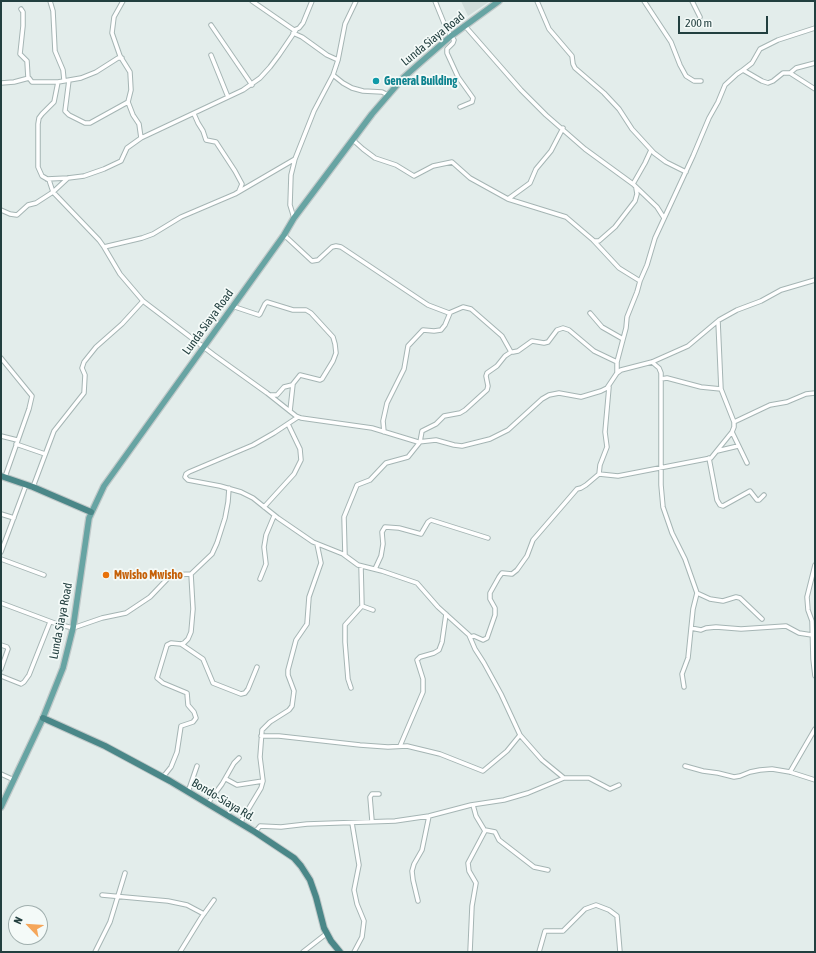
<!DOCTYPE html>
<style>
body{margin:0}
#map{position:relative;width:816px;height:953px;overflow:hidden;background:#e3edeb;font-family:"Asap Condensed",sans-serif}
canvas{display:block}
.frame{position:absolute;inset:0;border:2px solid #223f3f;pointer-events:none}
.north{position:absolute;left:8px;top:905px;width:40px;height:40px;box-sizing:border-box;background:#f4faf8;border:1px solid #a0afae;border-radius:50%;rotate:295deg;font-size:11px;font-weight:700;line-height:16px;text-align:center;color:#223f3f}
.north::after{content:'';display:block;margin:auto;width:14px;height:18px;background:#f5a65a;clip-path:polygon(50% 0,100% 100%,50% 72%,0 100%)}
.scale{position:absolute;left:678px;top:16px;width:90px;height:18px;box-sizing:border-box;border:2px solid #223f3f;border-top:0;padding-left:5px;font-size:12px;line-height:14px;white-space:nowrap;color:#223f3f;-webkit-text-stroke:3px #f4faf8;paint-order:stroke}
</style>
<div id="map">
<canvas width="816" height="953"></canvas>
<div class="frame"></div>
<div class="north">N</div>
<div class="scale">200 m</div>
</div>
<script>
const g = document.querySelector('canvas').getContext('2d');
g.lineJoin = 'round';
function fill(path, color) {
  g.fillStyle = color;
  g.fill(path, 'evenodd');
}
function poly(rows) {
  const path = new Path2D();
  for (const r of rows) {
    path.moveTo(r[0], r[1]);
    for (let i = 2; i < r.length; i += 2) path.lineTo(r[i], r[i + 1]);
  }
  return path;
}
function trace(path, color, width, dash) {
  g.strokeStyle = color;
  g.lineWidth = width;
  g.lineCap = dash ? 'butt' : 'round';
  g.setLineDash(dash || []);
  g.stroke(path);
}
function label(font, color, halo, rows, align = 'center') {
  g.font = font + ' "Asap Condensed",sans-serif';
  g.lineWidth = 3.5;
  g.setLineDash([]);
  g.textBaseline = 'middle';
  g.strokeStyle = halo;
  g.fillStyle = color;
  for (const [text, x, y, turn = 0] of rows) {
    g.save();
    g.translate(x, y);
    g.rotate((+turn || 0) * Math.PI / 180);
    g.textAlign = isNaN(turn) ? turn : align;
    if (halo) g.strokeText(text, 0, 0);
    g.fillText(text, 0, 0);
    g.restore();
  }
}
const built = poly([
 [461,1,490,1,468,16]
]);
const minor = poly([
 [50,1,53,11,55,51,63,70,64,80],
 [123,1,114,17,112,33,120,56,130,72,131,90,128,102,133,115,139,124,141,138],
 [252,1,294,30,299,28,303,23,312,1],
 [435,1,446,28,454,40,453,43,447,49,447,53,458,77,473,98,472,102,460,107],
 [537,1,549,29,572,56,573,64,575,68,604,93,619,109,632,129,654,153,666,162,686,172],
 [644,1,671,42,680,65,686,76,694,81,701,81],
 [692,1,700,17],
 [21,9,23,12,23,26,20,54,27,61,28,78],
 [211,25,252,85],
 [465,26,521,90,546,115,585,149,633,184,657,207,664,218],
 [293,33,302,37,327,55,338,60],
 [211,55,228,97],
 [743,70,752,63,760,49,778,40,815,28],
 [790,73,815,89],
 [333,75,343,83,352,88,363,91,382,92,388,95],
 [69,80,65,111,69,115,85,123,90,123,128,102],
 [58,82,54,102,42,114,39,118,38,124,38,167,42,176,49,180,53,192,99,240,104,247,120,274,143,301,214,355,267,393,296,416,301,418,372,428,418,442,436,440,454,445,462,446,490,439,508,430,542,399,549,395,559,393,581,397,601,391,607,388,617,373,621,370,652,362,688,346,719,320,737,310,761,301,781,290,815,280],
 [1,83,14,82,29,78,32,82,58,82,81,78,96,72,118,58,122,58],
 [194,114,198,123,203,131,206,140,216,142,235,171,242,184,239,191],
 [353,140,363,149,375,158,396,165,414,176,433,166,452,162,470,178,508,199,530,183,536,169,551,151,563,128],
 [47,179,68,178,84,176,104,169,121,161,127,148,141,138,243,90,260,78,270,67,279,55,296,30],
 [633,184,645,163,651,150],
 [508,199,566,217,593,240,619,268,640,281],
 [1,210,10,214,17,215,28,205,36,203,53,192,68,178],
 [294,218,290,205,291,175,295,159,314,111,333,75,338,60,345,24,356,1],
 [284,235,312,261,318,260,332,247,336,246,341,247,428,305,449,313,463,307,471,309,502,336,511,352,513,352,518,351,532,341,544,343,548,342,557,330,563,328,569,330,594,351,617,362],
 [594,241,599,241,615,227,635,201,637,194,636,188],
 [104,247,142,238,153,234,181,217,235,194,295,159],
 [232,306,259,315,260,314,265,304,267,302,293,310,306,310,311,313,333,337,335,344,336,353,333,361,322,379,320,380,300,375,292,385,284,387,277,395,271,395],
 [590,313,602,327,623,339],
 [718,321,721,389,734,422,734,427,732,432,747,463],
 [1,358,32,396,29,409,5,477],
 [652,362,659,368,661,373,661,485,663,507,672,533,685,559,697,593,693,609,688,658,682,674,684,687],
 [617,373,617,362,626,328,627,317,637,292,640,281,647,265,655,238,693,156,709,118,718,102,725,85,737,74,743,70,762,81,768,83,773,81,783,73,790,73,796,68,815,63],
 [661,379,667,378,701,387,721,389],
 [290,411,293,384],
 [298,417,274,433,253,445,189,472,186,474,185,477,188,480,220,486,241,492,253,498,278,518,313,542,343,554,358,565,382,571,417,583,438,607,469,635,475,649,484,663,501,694,520,735,542,760,564,778,589,778,610,789,619,785],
 [734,422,770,405,787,402,806,394,815,393],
 [384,432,383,421,387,403,404,369,408,346,423,330,434,331,441,330,445,325,450,313],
 [1,436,17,440],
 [16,444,45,454],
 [717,451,738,446],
 [709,458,717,500,720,505,723,506,750,491,757,500,759,500,764,495],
 [599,474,600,465,607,447,605,432,609,387],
 [33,487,54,431,84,393,85,375,82,368,84,362,96,347,122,324,143,301],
 [264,507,294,474,301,460,300,449,288,424],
 [1,514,14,518],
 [1,552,26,485],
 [345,555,344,517,357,485,370,480,386,463,408,457,420,442,422,431,436,424,444,416,460,413,465,410,487,390,488,386,486,376,487,373,497,366,505,356,511,352],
 [1,559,44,575],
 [815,565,807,597,808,610,812,621,813,659,815,676],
 [361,566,362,606,373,610],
 [375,569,381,556,383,544,382,532,385,527,399,528,421,534,428,522,431,520,488,538],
 [260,579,266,564,264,547,266,535,274,516],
 [697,593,710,599,723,601,736,597,740,598,762,619],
 [1,603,57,624,73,628,102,618,126,613,150,597,171,575,191,574,212,554,217,543,225,518,228,502,229,488],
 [691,628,701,630,706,628,716,627,741,629,786,626,799,633,812,635],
 [470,637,474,636,483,640,487,638,495,615,495,608,490,599,490,593,499,577,502,573,512,574,517,570,527,556,533,540,577,489,581,488,586,485,599,474,618,476,711,458,732,432],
 [181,644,203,659,213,683,241,694,245,693,248,689,257,667],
 [1,645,7,647,8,649,1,669],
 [1,676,21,684,24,682,29,675,50,622],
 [351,688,348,679,345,642,345,625,362,606],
 [261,736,279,736,360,745,388,747,407,746,440,754,483,771,507,751,520,735],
 [400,746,423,692,423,679,417,660,420,657,434,653,439,650,442,642,446,614],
 [685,766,703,771,718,773,734,777,740,776,750,772,760,770,772,769,790,772,815,780],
 [790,772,815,729],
 [1,774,14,780],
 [163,777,171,767,177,752,181,726,193,722,196,718,194,712,188,705,187,693,163,683,157,678,167,645,171,643,181,644,184,643,188,639,191,632,193,609,191,574],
 [226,779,237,785,263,781],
 [188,792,197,766],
 [208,803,222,784,234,763,239,758],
 [372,821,370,797,372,794,379,794],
 [240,823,261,788,263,781,260,757,262,730,270,722,289,710,292,706,294,691,288,675,288,670,296,640,307,624,309,597,321,563,317,544],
 [352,823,359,865,354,890,357,904,364,921,362,937,354,952],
 [485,830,495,832,499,840,534,867,548,870],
 [255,832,260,826,281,827,307,824,395,821,429,816,471,805,504,800,528,793,564,778],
 [102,895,168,901,187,905,204,914],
 [418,901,413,880,412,871,414,864,422,850,429,816],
 [95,952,110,922,125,873],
 [180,952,201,918,214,900],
 [303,952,326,934],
 [470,952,472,906,476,883,469,871,468,863,485,831,476,816,473,805],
 [539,952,545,931,563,931,585,909,596,905,609,910,617,916,620,952]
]);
const primary = poly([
 [1,807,43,718,63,668,73,628,89,518,104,486,284,235,294,218,372,114,403,78,421,62,451,36,499,1]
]);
const trunk = poly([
 [1,476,33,487,91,512],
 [43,718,105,746,170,781,255,832,294,858,301,866,310,880,316,897,324,928,331,941,340,952]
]);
const markers = [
 [376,81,4,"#0f9aa8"],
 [106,575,4,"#e8710a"]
];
const streetNames = [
 ["Lunda Siaya Road",433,39,-39],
 ["Lunda Siaya Road",208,322,-54],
 ["Lunda Siaya Road",61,621,-79],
 ["Bondo-Siaya Rd.",223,800,31]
];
const cultureNames = [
 ["General Building",384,81]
];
const foodNames = [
 ["Mwisho Mwisho",114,575]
];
fill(built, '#d1dddb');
trace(minor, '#a5b5b4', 5.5);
trace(primary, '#c1c9c9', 8);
trace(trunk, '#c1c9c9', 8);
trace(minor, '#fff', 3.5);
trace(primary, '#67a4a3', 5.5);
trace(trunk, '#4a8788', 6);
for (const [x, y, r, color] of markers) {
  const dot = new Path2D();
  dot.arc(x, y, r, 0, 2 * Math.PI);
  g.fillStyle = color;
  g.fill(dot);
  trace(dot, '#f4faf8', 1.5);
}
label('12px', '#223f3f', '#f4faf8', streetNames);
label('bold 12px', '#0d838f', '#f4faf8', cultureNames, 'left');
label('bold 12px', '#c56008', '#f4faf8', foodNames, 'left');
</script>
